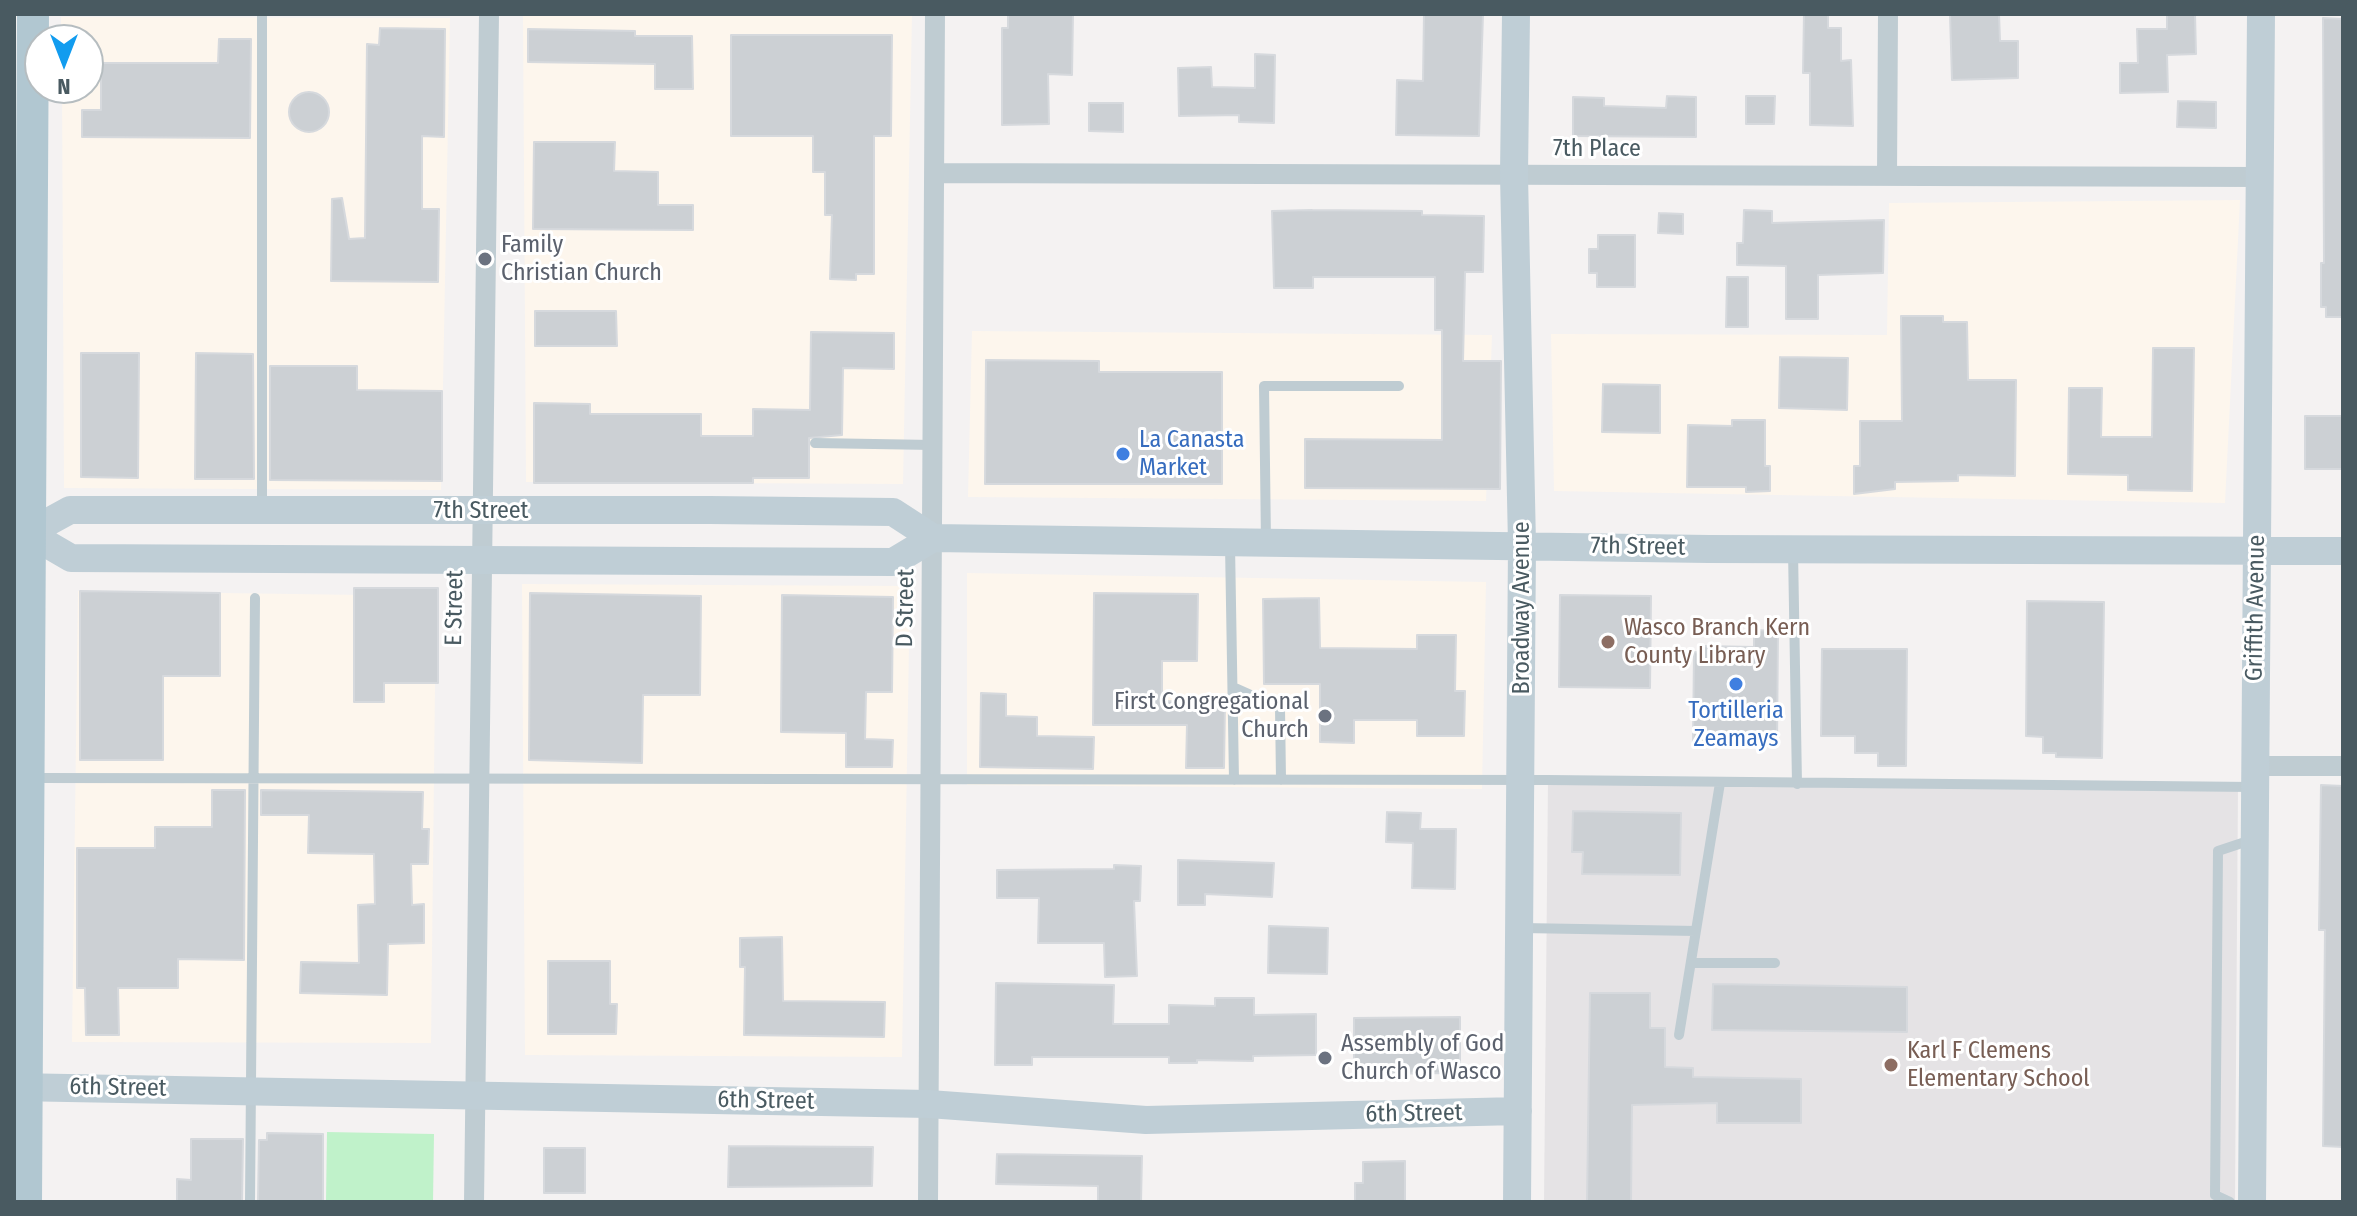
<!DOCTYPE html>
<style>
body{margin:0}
#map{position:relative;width:2357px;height:1216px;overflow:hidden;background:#f4f2f2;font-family:"Fira Sans Condensed",sans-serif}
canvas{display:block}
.frame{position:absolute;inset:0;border:16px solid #495a61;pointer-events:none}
.north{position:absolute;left:24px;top:24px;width:80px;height:80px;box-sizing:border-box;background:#fff;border:2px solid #b6bdc0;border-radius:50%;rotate:180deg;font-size:22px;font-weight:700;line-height:32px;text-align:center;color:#495a61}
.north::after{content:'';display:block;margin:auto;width:28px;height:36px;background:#129cef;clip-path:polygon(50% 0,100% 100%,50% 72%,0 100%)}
</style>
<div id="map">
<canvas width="2357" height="1216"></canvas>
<div class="frame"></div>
<div class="north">N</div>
</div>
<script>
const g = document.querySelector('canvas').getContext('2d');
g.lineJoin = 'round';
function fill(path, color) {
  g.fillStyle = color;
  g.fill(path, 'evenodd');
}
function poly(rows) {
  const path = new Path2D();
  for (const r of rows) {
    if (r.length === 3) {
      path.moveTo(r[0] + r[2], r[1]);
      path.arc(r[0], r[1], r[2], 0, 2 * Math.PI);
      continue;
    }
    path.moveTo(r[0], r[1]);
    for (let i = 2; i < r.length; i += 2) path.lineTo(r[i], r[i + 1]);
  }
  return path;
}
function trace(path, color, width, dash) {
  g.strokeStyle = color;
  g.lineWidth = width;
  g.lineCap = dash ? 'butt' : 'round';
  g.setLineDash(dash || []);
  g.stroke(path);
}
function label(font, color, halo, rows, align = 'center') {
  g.font = font + ' "Fira Sans Condensed",sans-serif';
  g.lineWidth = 6;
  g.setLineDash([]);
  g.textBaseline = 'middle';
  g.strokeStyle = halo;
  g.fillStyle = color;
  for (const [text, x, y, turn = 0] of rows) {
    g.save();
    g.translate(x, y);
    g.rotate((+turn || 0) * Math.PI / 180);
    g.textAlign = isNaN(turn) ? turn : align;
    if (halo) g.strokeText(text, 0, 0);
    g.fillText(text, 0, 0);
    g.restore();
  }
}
const commercial = poly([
 [523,14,912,14,903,484,526,482],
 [61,17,450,18,441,490,64,488,62,88,88,88,88,40,61,40],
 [2240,200,2225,503,1554,491,1551,334,1887,335,1889,203],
 [972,331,1492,335,1486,501,968,497],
 [967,573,1486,582,1482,789,967,785],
 [522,584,910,586,902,1057,525,1055],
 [78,591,436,596,431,1043,72,1042]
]);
const education = poly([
 [1548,780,2238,787,2235,1202,1544,1202]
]);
const green = poly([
 [327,1132,434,1134,433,1202,326,1202]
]);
const building = poly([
 [1008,14,1073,14,1072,75,1048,74,1049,124,1002,125,1002,28,1008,28,1008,14],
 [1424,14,1483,14,1479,136,1396,135,1397,80,1423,81,1424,14],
 [1804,14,1828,14,1828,28,1841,28,1841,61,1851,60,1853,126,1810,125,1810,73,1803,73,1804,14],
 [1950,14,1999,14,2000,41,2018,41,2018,78,1952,80,1950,14],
 [2167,14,2195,14,2196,54,2167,55,2168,92,2120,93,2120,63,2138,63,2137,29,2167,29,2167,14],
 [2323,18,2343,19,2343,317,2326,317,2326,307,2321,307,2321,263,2324,263,2323,18],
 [380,28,445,29,444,137,422,136,422,209,439,209,438,282,331,281,332,199,342,198,349,239,365,238,367,44,379,45,380,28],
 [528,29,635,31,635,36,692,36,693,89,655,89,655,64,528,62,528,29],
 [731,35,892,35,891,136,874,136,874,274,856,274,856,280,830,279,832,215,825,215,825,172,813,172,813,136,731,136,731,35],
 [219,39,251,39,250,138,82,137,82,110,101,110,101,63,218,63,219,39],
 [1255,54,1275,55,1274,123,1239,122,1239,115,1179,116,1178,68,1211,67,1212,87,1255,88,1255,54],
 [309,112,20],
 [1667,96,1696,97,1696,137,1573,136,1573,97,1604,98,1604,106,1666,108,1667,96],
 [1746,96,1775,96,1774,124,1746,124,1746,96],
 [2178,101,2216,102,2216,128,2177,127,2178,101],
 [1089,103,1123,103,1123,132,1089,131,1089,103],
 [534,142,615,142,614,171,658,172,658,205,693,205,693,230,533,229,534,142],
 [1312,210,1422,211,1422,215,1484,216,1483,272,1465,272,1463,361,1501,361,1500,489,1305,488,1305,439,1442,440,1442,330,1435,330,1435,277,1313,277,1313,288,1274,288,1272,211,1312,210],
 [1744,210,1772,211,1772,223,1884,220,1883,273,1818,275,1818,319,1786,319,1786,266,1737,265,1737,243,1743,243,1744,210],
 [1659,213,1683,214,1683,234,1658,233,1659,213],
 [1598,235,1635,235,1635,287,1597,287,1597,273,1589,273,1589,249,1598,249,1598,235],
 [1727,277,1748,277,1748,327,1726,327,1727,277],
 [535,311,616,311,617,346,535,346,535,311],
 [1901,316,1943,316,1943,322,1967,322,1968,380,2016,380,2015,476,1958,475,1958,481,1895,482,1895,489,1854,494,1854,466,1860,466,1860,421,1902,421,1901,316],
 [811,332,894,333,894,369,843,368,842,435,809,438,809,478,753,478,753,483,534,483,534,403,590,404,590,414,701,414,701,436,753,436,753,409,810,410,811,332],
 [2153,348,2194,348,2192,491,2128,490,2128,475,2068,474,2069,388,2102,388,2101,437,2152,437,2153,348],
 [81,353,139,353,138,478,81,477,81,353],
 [196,353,253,354,254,479,195,479,196,353],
 [1780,357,1848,358,1847,410,1779,408,1780,357],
 [986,360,1099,361,1099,372,1222,372,1222,484,985,484,986,360],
 [270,366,357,366,357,390,442,391,442,481,270,480,270,366],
 [1603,384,1660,385,1660,433,1602,432,1603,384],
 [2305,416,2343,416,2343,469,2305,469,2305,416],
 [1732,420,1765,420,1765,466,1770,466,1770,491,1746,492,1746,487,1687,487,1688,425,1732,426,1732,420],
 [354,588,438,588,438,683,384,683,384,702,354,702,354,588],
 [80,591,220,593,220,676,163,676,163,760,80,760,80,591],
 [530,593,701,596,700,695,643,695,642,763,529,760,530,593],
 [1094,593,1198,594,1197,661,1162,661,1162,701,1225,702,1224,768,1186,768,1187,725,1093,725,1094,593],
 [782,595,893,597,892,692,866,692,865,739,893,740,892,767,846,767,846,733,781,732,782,595],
 [1560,595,1651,596,1650,688,1559,687,1560,595],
 [1319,598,1320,648,1417,649,1417,635,1456,635,1455,691,1465,691,1464,736,1417,736,1417,720,1354,720,1354,743,1320,742,1320,684,1264,684,1263,599,1319,598],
 [2027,601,2104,602,2102,758,2056,757,2056,753,2043,753,2043,737,2026,736,2027,601],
 [1754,630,1778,631,1777,745,1693,744,1694,652,1703,653,1703,646,1754,647,1754,630],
 [1822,649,1907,649,1906,766,1878,766,1878,753,1855,753,1855,736,1821,736,1822,649],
 [981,693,1006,694,1006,716,1037,717,1037,736,1094,737,1093,769,980,767,981,693],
 [2321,785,2343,786,2343,1147,2323,1146,2325,930,2319,930,2321,785],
 [212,790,245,790,244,960,178,959,178,988,118,988,119,1035,86,1035,85,988,77,988,77,848,155,848,155,827,212,827,212,790],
 [261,790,423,792,422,829,429,829,428,864,411,864,412,905,424,904,424,943,388,944,387,995,300,993,301,962,359,963,358,905,375,904,374,854,308,853,309,815,261,815,261,790],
 [1573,811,1681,813,1680,875,1582,874,1583,852,1572,852,1573,811],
 [1387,812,1421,813,1420,829,1456,829,1455,889,1412,888,1413,843,1386,842,1387,812],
 [1178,860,1274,863,1272,897,1205,894,1205,905,1178,905,1178,860],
 [1114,865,1141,866,1140,901,1134,901,1137,976,1105,977,1104,943,1038,943,1039,898,997,898,997,870,1114,869,1114,865],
 [1269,926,1328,928,1327,974,1268,973,1269,926],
 [782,937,783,1001,885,1002,884,1037,744,1035,745,967,740,967,740,938,782,937],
 [548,961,610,961,610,1004,617,1004,616,1034,548,1034,548,961],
 [996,983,1114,985,1113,1024,1169,1024,1169,1005,1215,1006,1215,998,1254,998,1254,1015,1316,1014,1316,1055,1253,1056,1253,1061,1197,1060,1197,1063,1169,1063,1169,1057,1032,1057,1032,1065,995,1065,996,983],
 [1713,984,1907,987,1907,1032,1712,1030,1713,984],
 [1590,993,1650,993,1650,1028,1665,1028,1665,1067,1693,1068,1693,1077,1801,1079,1801,1123,1717,1123,1717,1103,1632,1105,1631,1202,1587,1202,1590,993],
 [1460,1017,1460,1073,1354,1074,1354,1018,1460,1017],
 [267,1133,323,1134,323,1202,258,1202,259,1140,267,1140,267,1133],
 [191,1139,243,1139,242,1202,177,1202,177,1179,191,1180,191,1139],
 [729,1146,873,1147,872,1186,728,1187,729,1146],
 [544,1148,585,1148,585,1193,544,1193,544,1148],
 [997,1154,1142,1156,1141,1202,1098,1202,1098,1186,996,1184,997,1154],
 [1405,1161,1405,1202,1355,1202,1355,1183,1363,1183,1363,1162,1405,1161]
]);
const lane = poly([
 [262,14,262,508],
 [815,443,933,445],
 [1266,542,1264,386,1399,386],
 [1230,545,1234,780],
 [1793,550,1797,784],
 [1233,687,1280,708,1281,780],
 [33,778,1548,780,2253,787],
 [1522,928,1696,931],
 [1691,963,1775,963],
 [1679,1035,1720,783],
 [250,1202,255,598],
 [2230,1202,2215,1195,2218,851,2254,839]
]);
const street = poly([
 [934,173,2260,177],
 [1887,176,1888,14],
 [2255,766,2343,766],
 [474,1202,489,14],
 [928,1202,935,14]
]);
const secondary = poly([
 [1516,14,1514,175,1522,544,1517,1202],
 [14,533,28,533,71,558,893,562,933,538,1709,549,2343,551],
 [28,533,70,510,710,510,893,512,933,538],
 [14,1087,929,1104,1146,1120,1518,1111],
 [2252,1202,2261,14]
]);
const primary = poly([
 [26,1202,33,14]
]);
const markers = [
 [485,259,8,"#6b7280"],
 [1123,454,8,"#3f7fe0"],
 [1608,642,8,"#8d6e63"],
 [1736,684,8,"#3f7fe0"],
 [1325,716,8,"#6b7280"],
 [1325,1058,8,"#6b7280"],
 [1891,1065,8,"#8d6e63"]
];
const streetNames = [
 ["7th Place",1597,149],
 ["7th Street",481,511],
 ["7th Street",1638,547,1],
 ["E Street",455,608,-89],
 ["D Street",906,608,-89],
 ["Broadway Avenue",1522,608,-90],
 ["Griffith Avenue",2256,608,-89],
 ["6th Street",118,1088,1],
 ["6th Street",766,1101,1],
 ["6th Street",1414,1114,-1]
];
const worshipNames = [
 ["Family",501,245],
 ["Christian Church",501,273],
 ["First Congregational",1309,702,"right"],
 ["Church",1309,730,"right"],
 ["Assembly of God",1341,1044],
 ["Church of Wasco",1341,1072]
];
const shopNames = [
 ["La Canasta",1139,440],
 ["Market",1139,468],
 ["Tortilleria",1736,711,"center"],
 ["Zeamays",1736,739,"center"]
];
const educationNames = [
 ["Wasco Branch Kern",1624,628],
 ["County Library",1624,656],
 ["Karl F Clemens",1907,1051],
 ["Elementary School",1907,1079]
];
fill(commercial, '#fdf6ed');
fill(education, '#e5e3e5');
fill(green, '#c0f2ca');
fill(building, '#ccd0d4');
trace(building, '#d6d9dd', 2);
trace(lane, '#bfccd2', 10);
trace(street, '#bfccd2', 20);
trace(secondary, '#bfced6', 28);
trace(primary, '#b1c7d1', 32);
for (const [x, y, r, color] of markers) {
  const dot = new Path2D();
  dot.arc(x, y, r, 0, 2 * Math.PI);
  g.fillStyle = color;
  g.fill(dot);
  trace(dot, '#fff', 3);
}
label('24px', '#495a61', '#fff', streetNames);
label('24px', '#5b616d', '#fff', worshipNames, 'left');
label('24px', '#366cbe', '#fff', shopNames, 'left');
label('24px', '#785e54', '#fff', educationNames, 'left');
</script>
